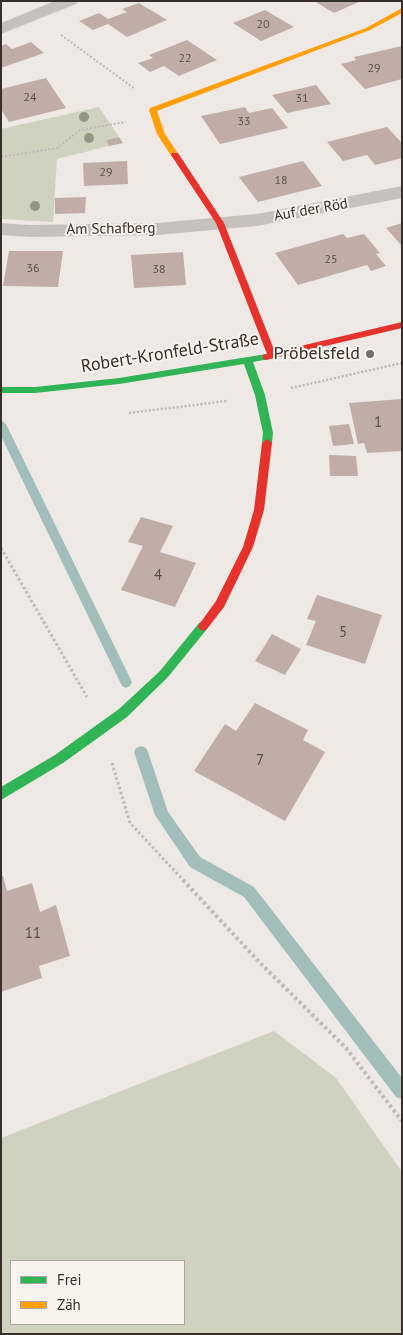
<!DOCTYPE html>
<meta charset="utf-8">
<style>
body{margin:0}
#map{position:relative;width:403px;height:1335px;overflow:hidden;background:#eee9e4;font-family:"PT Sans",sans-serif}
canvas{display:block}
.frame{position:absolute;inset:0;border:2px solid #382e2b;pointer-events:none}
.legend{position:absolute;left:10px;top:1260px;width:175px;height:65px;box-sizing:border-box;background:#f9f3ed;border:1px solid #aca49f;margin:0;padding:6px 9px;list-style:none;font-size:15px;color:#382e2b}
.legend li{display:flex;align-items:center;gap:10px;height:25px}
.legend b{width:25px;border:1px solid #aca49f}
</style>
<div id="map">
<canvas width="403" height="1335"></canvas>
<div class="frame"></div>
<ul class="legend">
<li><b style="height:6px;background:#30b455"></b>Frei</li>
<li><b style="height:6px;background:#ff9f0a"></b>Zäh</li>
</ul>
</div>
<script>
const g = document.querySelector('canvas').getContext('2d');
g.lineJoin = 'round';
function fill(path, color) {
  g.fillStyle = color;
  g.fill(path, 'evenodd');
}
function poly(rows) {
  const path = new Path2D();
  for (const r of rows) {
    path.moveTo(r[0], r[1]);
    for (let i = 2; i < r.length; i += 2) path.lineTo(r[i], r[i + 1]);
  }
  return path;
}
function trace(path, color, width, dash) {
  g.strokeStyle = color;
  g.lineWidth = width;
  g.lineCap = dash ? 'butt' : 'round';
  g.setLineDash(dash || []);
  g.stroke(path);
}
function label(font, color, halo, rows, align = 'center') {
  g.font = font + ' "PT Sans",sans-serif';
  g.lineWidth = 4;
  g.setLineDash([]);
  g.textBaseline = 'middle';
  g.strokeStyle = halo;
  g.fillStyle = color;
  for (const [text, x, y, turn = 0] of rows) {
    g.save();
    g.translate(x, y);
    g.rotate((+turn || 0) * Math.PI / 180);
    g.textAlign = isNaN(turn) ? turn : align;
    if (halo) g.strokeText(text, 0, 0);
    g.fillText(text, 0, 0);
    g.restore();
  }
}
const green = poly([
 [99,107,119,137,106,140,109,146,57,159,53,222,1,219,1,129],
 [274,1031,336,1078,402,1172,402,1334,1,1334,1,1138],
 [11,1261,184,1261,184,1324,11,1324]
]);
const stream = poly([
 [1,420,6,424,130,678,132,682,130,686,126,688,122,686,1,436,1,420],
 [141,746,146,748,148,752,168,812,200,857,254,887,402,1078,402,1099,396,1097,244,897,190,867,155,815,134,752,136,748,141,746]
]);
const building = poly([
 [314,1,361,1,334,13],
 [139,3,167,20,127,37,108,24,93,30,79,21,99,13,108,19,127,12,122,9],
 [265,10,294,27,261,41,233,23],
 [187,40,217,60,179,76,164,66,150,72,138,63,153,58,149,55],
 [31,42,44,53,1,68,1,46,6,44,12,49],
 [402,46,402,79,365,89,341,64,356,60,354,57],
 [46,78,66,108,9,122,1,109,1,89],
 [316,85,331,104,287,113,272,95],
 [245,107,249,113,272,108,288,128,220,144,201,116],
 [387,127,402,143,402,158,375,165,367,155,343,161,327,142],
 [119,137,123,143,109,146,106,140],
 [127,161,128,184,84,186,83,163],
 [303,161,322,186,258,202,239,177],
 [86,197,85,213,55,214,55,198],
 [402,223,402,246,386,228],
 [343,234,347,238,364,234,380,253,376,254,386,266,371,271,367,265,298,285,275,253],
 [9,251,63,251,58,287,3,286],
 [183,252,186,285,134,288,131,255],
 [402,399,402,451,367,453,364,443,358,444,349,403],
 [349,424,354,444,333,446,329,426],
 [329,455,356,456,358,476,330,476],
 [141,517,173,526,160,552,196,563,175,607,121,590,143,546,128,542],
 [317,595,382,615,365,664,306,645,316,621,307,619],
 [272,634,301,649,285,675,255,661],
 [255,703,308,730,303,740,325,752,285,821,194,771,225,724,236,731],
 [1,876,3,876,7,891,32,883,40,912,56,905,70,956,39,966,42,978,1,992]
]);
const pathFar3 = poly([
 [61,35,135,89],
 [1,157,57,148,80,130,126,122]
]);
const pathFar2 = poly([
 [291,388,402,363],
 [129,413,227,401]
]);
const pathFar1 = poly([
 [1,548,87,697],
 [112,763,130,823,184,881]
]);
const path = poly([
 [183,880,261,964,346,1048,402,1121]
]);
const street = poly([
 [55,1,78,1,76,4,1,34,1,23,55,1],
 [402,186,402,198,257,226,157,235,29,237,1,235,1,223,29,225,157,223,257,214,402,186]
]);
const fast = poly([
 [266,354,269,355,269,359,253,362,265,395,273,433,272,443,267,447,262,443,263,433,255,395,244,364,119,384,35,393,1,393,1,387,35,387,119,378,266,354],
 [203,621,207,623,208,626,207,629,168,677,127,717,63,763,1,800,1,787,55,755,119,709,160,671,199,623,203,621]
]);
const slow = poly([
 [402,8,402,13,370,30,157,111,165,134,179,155,178,157,172,157,157,134,149,110,150,108,366,28,402,8]
]);
const jam = poly([
 [172,153,178,153,224,223,275,352,402,322,402,328,266,360,263,359,263,355,267,354,216,223,171,155,172,153],
 [267,439,272,443,264,510,253,547,224,607,207,629,203,631,199,629,198,626,216,601,243,547,254,510,262,443,267,439]
]);
const trees = [
 [84,117],
 [89,138],
 [35,206]
];
const markers = [
 [370,354,5,"#786f6c"]
];
const farNumbernames = [
 ["20",263,25],
 ["22",185,59],
 ["29",374,69],
 ["24",30,98],
 ["31",302,99],
 ["33",244,122],
 ["29",106,173],
 ["18",281,181],
 ["25",331,260],
 ["36",33,269],
 ["38",159,270]
];
const farStreetnames = [
 ["Auf der Röd",311,210,-10],
 ["Am Schafberg",111,229,-1]
];
const numberNames = [
 ["1",378,423],
 ["4",158,576],
 ["5",343,633],
 ["7",260,761],
 ["11",33,934]
];
const streetNames = [
 ["Robert-Kronfeld-Straße",170,353,-9]
];
const poiNames = [
 ["Pröbelsfeld",360,354]
];
fill(green, '#d0d2c0');
fill(stream, '#a2bebb');
fill(building, '#c0ada8');
trace(pathFar3, '#c0b9b6', 2, [2, 2]);
trace(pathFar2, '#c0b9b6', 2.5, [2, 2]);
trace(pathFar1, '#c0b9b6', 3, [2.5, 2.5]);
trace(path, '#c0b9b6', 4, [3, 3]);
fill(street, '#c7c1be');
fill(fast, '#30b455');
fill(slow, '#ff9f0a');
fill(jam, '#e5322d');
g.fillStyle = '#949782';
for (const [x, y] of trees) {
  g.beginPath();
  g.arc(x, y, 5, 0, 2 * Math.PI);
  g.fill();
}
for (const [x, y, r, color] of markers) {
  const dot = new Path2D();
  dot.arc(x, y, r, 0, 2 * Math.PI);
  g.fillStyle = color;
  g.fill(dot);
  trace(dot, '#f9f3ed', 2);
}
label('12px', '#5a4e4a', null, farNumbernames);
label('15px', '#382e2b', '#f9f3ed', farStreetnames);
label('15px', '#5a4e4a', null, numberNames);
label('18px', '#382e2b', '#f9f3ed', streetNames);
label('18px', '#382e2b', '#f9f3ed', poiNames, 'right');
</script>
